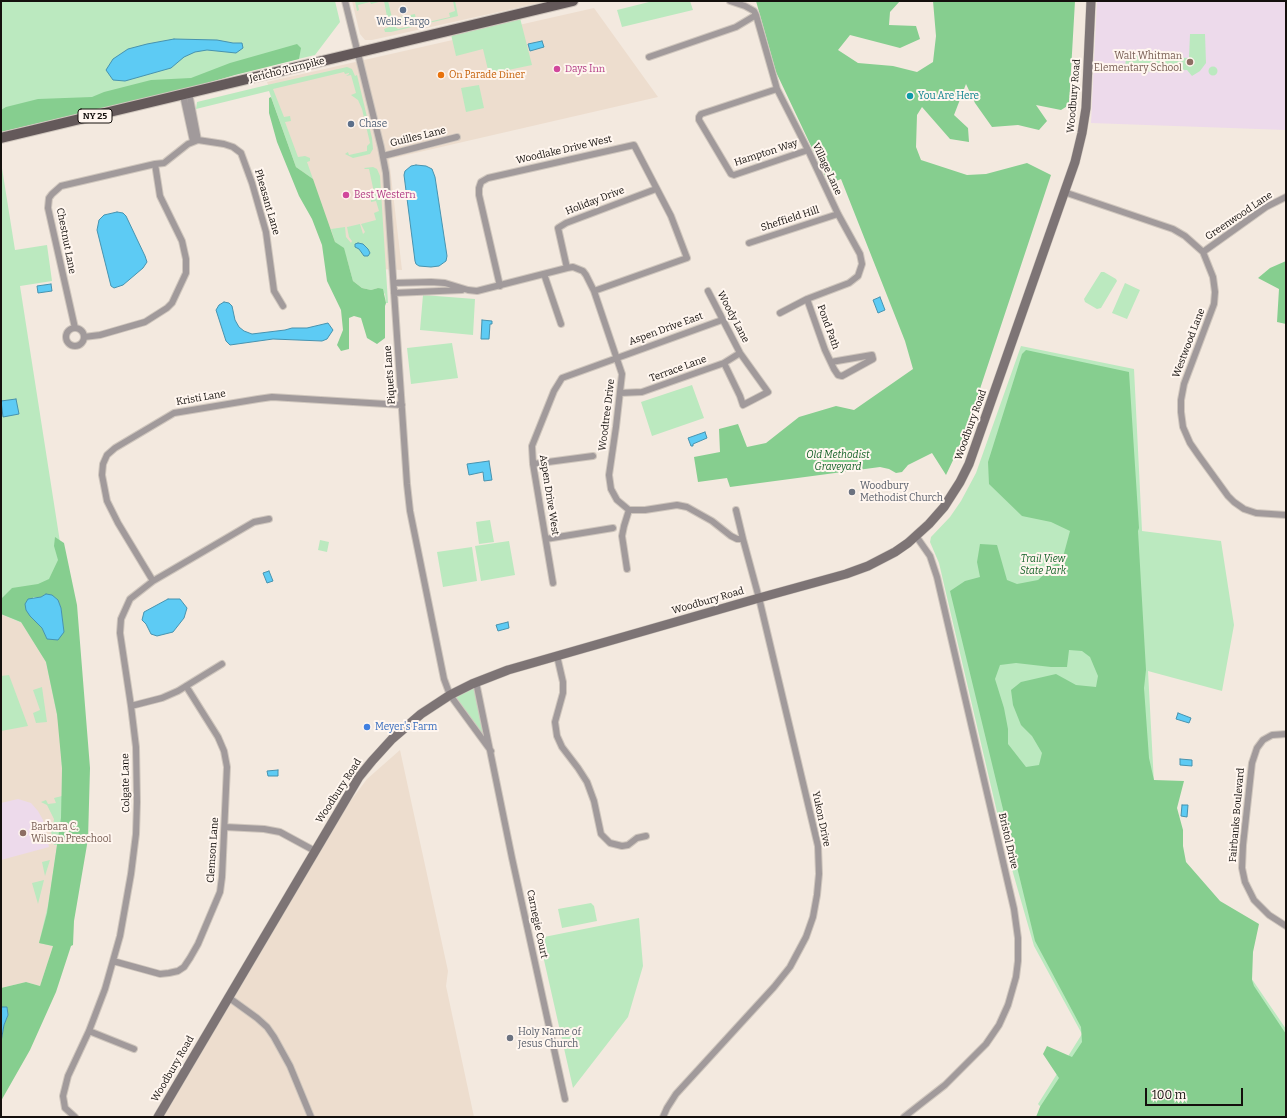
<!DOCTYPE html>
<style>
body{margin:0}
#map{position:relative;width:1287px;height:1118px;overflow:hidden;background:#f3e9df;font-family:Bitter,serif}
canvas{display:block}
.frame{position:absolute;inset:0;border:2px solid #14100d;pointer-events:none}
.scale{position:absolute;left:1145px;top:1088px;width:98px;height:18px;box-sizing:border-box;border:2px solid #14100d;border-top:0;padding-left:5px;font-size:12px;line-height:14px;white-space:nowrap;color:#14100d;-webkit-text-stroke:3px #fff6ef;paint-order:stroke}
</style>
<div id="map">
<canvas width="1287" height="1118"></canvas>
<div class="frame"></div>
<div class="scale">100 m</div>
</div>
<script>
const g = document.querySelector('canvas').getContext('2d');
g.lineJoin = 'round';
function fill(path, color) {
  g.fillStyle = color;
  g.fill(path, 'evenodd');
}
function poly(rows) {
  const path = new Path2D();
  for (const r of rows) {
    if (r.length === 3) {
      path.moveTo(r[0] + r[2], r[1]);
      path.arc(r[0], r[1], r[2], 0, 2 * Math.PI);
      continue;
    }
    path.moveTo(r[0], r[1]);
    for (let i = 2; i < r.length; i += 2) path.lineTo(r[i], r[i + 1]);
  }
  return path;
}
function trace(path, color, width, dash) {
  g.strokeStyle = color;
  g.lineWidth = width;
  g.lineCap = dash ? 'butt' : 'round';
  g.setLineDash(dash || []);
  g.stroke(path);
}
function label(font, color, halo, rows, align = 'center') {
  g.font = font + ' Bitter,serif';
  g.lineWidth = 4;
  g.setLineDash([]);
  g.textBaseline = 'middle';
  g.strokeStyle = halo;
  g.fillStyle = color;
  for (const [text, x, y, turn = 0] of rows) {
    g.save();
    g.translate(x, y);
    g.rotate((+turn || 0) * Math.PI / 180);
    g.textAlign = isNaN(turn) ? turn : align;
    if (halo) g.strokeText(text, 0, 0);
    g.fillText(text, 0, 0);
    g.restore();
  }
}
const built = poly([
 [352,1,548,1,372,40,365,40,360,34],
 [594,8,658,97,389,159,402,270,338,267,267,82],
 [1,614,22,623,46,662,58,714,62,768,61,818,47,913,53,946,40,986,26,982,1,988],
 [400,750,448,971,446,986,474,1117,160,1117,328,831,367,779]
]);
const education = poly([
 [1097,1,1286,1,1286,130,1091,123],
 [18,799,31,803,38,811,43,820,49,847,1,860,1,803]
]);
const green = poly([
 [1,1,335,1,340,22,315,55,1,130],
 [355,1,357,2,383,1,371,4,370,2,358,5,359,10,357,11],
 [384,1,388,1,394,26,398,29,450,17,449,13,455,11,453,1,455,1,458,16,391,32,385,32,384,29,389,27],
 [653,1,690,1,693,10,622,27,617,10],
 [415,14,416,20,403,23,398,22,395,18],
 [519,14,532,65,489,74,483,49,456,56,450,30],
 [1190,34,1205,34,1206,63,1200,71,1192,76,1187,70,1157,72,1125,70,1126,55,1189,58],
 [1213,71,4.5],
 [347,67,352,69,355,76,357,75,372,138,373,149,370,154,353,158,345,154,348,152,349,155,367,151,367,146,370,143,362,109,358,100,351,95,356,93,351,75,346,76,349,74,349,73,345,74,344,72,273,89,284,117,290,116,291,121,285,122,298,157,305,156,310,158,310,161,307,162,313,179,296,167,269,91,196,109,197,102,267,85],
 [479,85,484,108,466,112,461,88],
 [1,162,15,250,47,245,52,281,20,286,77,651,61,948,39,943,48,905,57,845,54,845,50,827,53,827,54,819,47,805,41,802,46,800,48,804,56,803,54,798,62,796,62,769,59,725,46,662,22,623,1,614],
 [373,167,377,169,380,176,388,303,386,303,385,294,378,288,371,290,362,288,353,281,347,259,335,242,331,229,345,227,346,237,351,243,352,241,349,237,347,227,360,224,363,234,365,232,361,224,376,220,374,213,379,211,376,201,371,202,371,199,375,197,369,169,365,169,364,168],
 [1101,272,1104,272,1116,279,1117,281,1101,308,1097,309,1085,302,1084,299],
 [1125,283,1140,290,1127,319,1112,313],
 [423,295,475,299,473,335,420,330],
 [452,343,458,378,411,384,407,348],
 [1021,346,1134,369,1142,531,1221,541,1234,625,1222,691,1148,671,1157,840,1286,1029,1286,1117,1050,1117,1038,1104,1082,1034,1034,946,1003,838,939,563,930,542,931,537,950,517,961,501,976,473],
 [692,385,704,418,652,436,641,402],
 [490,520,494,542,479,544,476,522],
 [320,540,329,542,327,552,318,550],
 [509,541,515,575,481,581,475,546],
 [472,547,477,581,443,587,437,552],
 [9,675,28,726,1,731,1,676],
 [475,683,489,748,451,696],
 [42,687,47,722,36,723,33,713,40,710,33,690],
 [50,860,45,876,42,862],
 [44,880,38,904,32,883],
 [591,903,594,906,597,921,562,928,558,909],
 [639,918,643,966,628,1017,573,1088,539,938]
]);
const forest = poly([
 [756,1,900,1,890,12,889,25,916,26,920,39,900,48,850,35,838,50,858,63,893,66,917,72,933,62,936,36,933,1,1075,1,1069,105,1061,110,1036,105,1047,121,1039,130,1018,125,992,127,975,103,966,84,954,115,968,128,969,142,950,139,922,107,917,115,916,147,921,160,967,175,986,174,1027,163,1051,175,964,437,946,475,932,453,908,465,902,472,896,473,889,469,880,467,730,487,727,478,698,482,694,457,720,452,719,429,738,424,747,447,766,443,799,417,836,406,854,410,913,369,905,341,841,179,829,184,776,72],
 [297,44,301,48,299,59,235,75,197,86,1,132,1,110,6,107,38,99,92,97,104,92,151,80,191,78,230,63],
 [271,97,296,167,313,179,335,242,344,248,353,281,362,288,371,290,378,288,383,289,386,303,385,306,385,338,377,344,367,338,361,318,354,316,349,318,349,349,341,351,337,345,343,330,341,310,327,281,322,245,312,219,299,196,277,142,269,113,269,98],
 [1286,261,1286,324,1277,322,1279,289,1258,278,1270,268],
 [1026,350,1129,372,1139,528,1138,531,1146,670,1144,688,1149,758,1154,780,1184,781,1177,808,1183,830,1183,846,1186,862,1220,901,1259,924,1253,952,1252,980,1254,986,1286,1034,1286,1117,1036,1117,1040,1107,1059,1078,1043,1054,1047,1046,1072,1057,1082,1042,1081,1027,1035,941,950,591,965,581,980,577,977,562,980,544,997,545,1007,580,1017,584,1038,580,1063,557,1070,531,1051,522,1022,516,989,484,988,462,1022,354],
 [1069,650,1082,651,1090,657,1098,676,1096,687,1076,685,1056,674,1021,682,1011,690,1013,705,1021,725,1032,736,1042,753,1039,765,1026,767,1008,744,1008,729,1004,708,995,679,1000,665,1016,663,1051,667,1067,667],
 [55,537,64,543,77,605,90,768,88,839,74,921,73,945,71,946,56,992,30,1050,1,1101,1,1042,4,1025,8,1015,7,1007,1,1007,1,988,26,982,40,986,53,946,39,943,47,913,61,818,62,768,57,714,46,662,21,622,1,614,1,599,12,588,38,584,49,579,58,560,54,546],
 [46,594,52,595,58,600,61,608,64,632,47,639,42,628,30,616,33,597,41,597]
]);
const water = poly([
 [174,39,217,40,233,43,242,43,243,48,236,53,207,50,195,52,184,57,171,68,125,81,113,80,106,70,113,59,128,49,147,44,174,39],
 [542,41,544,47,530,51,528,44,542,41],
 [416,165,426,166,432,169,435,177,447,256,446,261,439,266,431,267,419,266,416,264,415,261,404,175,405,171,411,166,416,165],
 [117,212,123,213,126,216,145,256,147,262,143,268,123,285,114,288,111,286,97,230,99,220,104,215,117,212],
 [358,243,363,244,368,249,370,253,368,256,364,256,359,249,355,247,355,244,358,243],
 [51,284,52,291,38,293,37,286,51,284],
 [880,297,885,310,878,313,873,300,880,297],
 [224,302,229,303,232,306,235,320,239,327,244,331,252,334,285,330,292,328,307,328,328,323,333,330,327,339,322,341,273,339,230,345,226,341,216,310,219,305,224,302],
 [482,320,492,321,492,324,490,324,489,339,481,339,482,320],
 [16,399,19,414,3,417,1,401,16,399],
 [705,432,707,438,693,444,693,446,691,446,688,438,705,432],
 [489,461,492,480,484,481,483,472,469,475,467,464,489,461],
 [269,571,273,581,267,583,263,573,269,571],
 [46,594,52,595,58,600,61,608,64,632,58,640,47,639,42,628,30,616,26,610,25,604,28,599,41,597,46,594],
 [168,599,180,599,187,608,184,618,173,632,157,636,151,634,146,624,142,620,144,612,168,599],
 [508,622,509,628,498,631,496,625,508,622],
 [1178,713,1191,718,1189,723,1176,719,1178,713],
 [1180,759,1192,760,1192,766,1180,765,1180,759],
 [278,770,278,776,268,776,267,771,278,770],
 [1182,805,1188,805,1187,817,1181,816,1182,805],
 [1,1007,7,1007,8,1015,4,1025,1,1042,1,1007]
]);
const minor = poly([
 [345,1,381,147,386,173,407,484,410,511,444,679,450,695,491,751],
 [730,1,745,6,754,11,756,15,777,89,808,150,838,214,860,254,862,264,858,276,849,283,807,299,780,313],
 [649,57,736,27,756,15],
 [777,89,701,114,699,117,699,120,731,174,734,175,808,150],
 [189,93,198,140],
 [183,95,193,141],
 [383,156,457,137],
 [1064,192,1173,229,1185,236,1203,252,1213,277,1215,292,1214,304,1184,384,1181,400,1181,412,1183,427,1190,443,1199,456,1228,496,1234,502,1244,509,1256,513,1286,515],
 [749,243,838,214],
 [1203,252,1266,207,1286,197],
 [567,268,558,228,566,223,656,189],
 [544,274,561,324],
 [394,283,431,282,445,283,468,290,477,291,567,268,573,267,583,271,586,275,594,291,622,374,616,427,609,475,611,489,617,500,629,510,645,510,677,505,687,507,712,521,731,536,737,539,743,539,759,598,818,846,819,874,817,895,813,917,806,937,790,967,774,987,676,1094,667,1108,663,1117],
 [500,286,479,195,479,188,481,182,488,178,634,145,671,216,687,258,594,291],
 [708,291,740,353,768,392,743,405,740,396,724,363],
 [394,293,462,290],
 [807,299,825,350,834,369,838,375,842,376,873,359,872,355,831,362],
 [75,337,9],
 [75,328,48,208,49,198,52,194,61,186,155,164],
 [84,337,100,335,145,322,167,308,172,303,186,273,186,259,182,241,160,196,155,164,164,163,188,144,198,140,224,144,233,147,241,153,252,183,266,232,274,291,283,306],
 [620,393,642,392,724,363,740,353],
 [533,464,593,456],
 [736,510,743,539],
 [546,539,613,528],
 [627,569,622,536,624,526,629,510],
 [153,581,118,523,107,501,102,475,103,464,107,455,115,448,174,413,258,399,272,397,402,405],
 [553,583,533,464,532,446,554,391,562,378,722,320],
 [557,656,563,682,563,693,555,722,557,736,562,747,578,768,587,782,594,801,601,834,610,843,622,846,628,845,637,838,646,836],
 [476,682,512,858,565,1099],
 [131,706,162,698,178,691,222,664],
 [1286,734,1272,735,1263,740,1257,748,1252,763,1243,845,1242,868,1245,882,1254,900,1269,915,1286,926],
 [225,827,264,829,280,832,315,851],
 [113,961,160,974,169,973,178,971,184,967,190,958,198,944,220,892,222,877,227,767,224,751,218,737,186,686],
 [228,997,257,1018,267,1027,274,1037,290,1066,311,1117],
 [89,1031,134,1049],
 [75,1117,65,1108,63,1096,68,1076,89,1031,105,989,120,936,131,874,136,834,137,802,136,747,131,706,120,633,121,619,130,599,153,581,254,522,269,519],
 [904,1117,945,1085,986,1044,999,1025,1008,1005,1016,977,1018,961,1018,938,1014,909,937,577,930,556,916,536]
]);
const secondary = poly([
 [158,1117,359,777,372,761,392,739,421,714,450,695,472,684,508,670,759,598,846,574,868,566,895,552,908,543,929,524,944,507,960,482,969,464,1075,162,1082,133,1086,108,1091,1]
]);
const primary = poly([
 [1,138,573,1]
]);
const markers = [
 [403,10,4,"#5c6f8a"],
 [1190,62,4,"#8d6e63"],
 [557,69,4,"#d1479c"],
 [441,75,4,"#e8710a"],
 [910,96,4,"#0f9aa8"],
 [351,124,4,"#5c6f8a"],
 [346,195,4,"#d1479c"],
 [852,492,4,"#6b7280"],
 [367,727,4,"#3f7fe0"],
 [23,833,4,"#8d6e63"],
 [510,1038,4,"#6b7280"]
];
const shields = [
 [95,116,34]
];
const shieldNames = [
 ["NY 25",95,116]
];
const serviceNames = [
 ["Wells Fargo",403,22],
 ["Chase",359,124,"left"]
];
const educationNames = [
 ["Walt Whitman",1182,56],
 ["Elementary School",1182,68],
 ["Barbara C.",31,827,"left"],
 ["Wilson Preschool",31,839,"left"]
];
const hotelNames = [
 ["Days Inn",565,69],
 ["Best Western",354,195]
];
const streetNames = [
 ["Jericho Turnpike",287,70,-14],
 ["Woodbury Road",1074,96,-85],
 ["Guilles Lane",418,137,-14],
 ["Woodlake Drive West",564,150,-13],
 ["Hampton Way",766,153,-18],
 ["Village Lane",827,169,65],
 ["Holiday Drive",595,201,-21],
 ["Pheasant Lane",267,202,74],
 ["Greenwood Lane",1239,216,-34],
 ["Sheffield Hill",790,219,-18],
 ["Chestnut Lane",66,241,79],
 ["Woody Lane",733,317,62],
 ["Pond Path",828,327,70],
 ["Aspen Drive East",666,329,-20],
 ["Westwood Lane",1189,343,-69],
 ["Terrace Lane",678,369,-20],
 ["Piquets Lane",390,375,-94],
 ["Kristi Lane",201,398,-10],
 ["Woodtree Drive",607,415,-83],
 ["Woodbury Road",971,425,-70],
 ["Aspen Drive West",549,495,81],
 ["Woodbury Road",708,601,-16],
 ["Colgate Lane",126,783,-91],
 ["Woodbury Road",339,791,-57],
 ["Fairbanks Boulevard",1237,815,-85],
 ["Yukon Drive",821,819,78],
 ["Bristol Drive",1008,841,77],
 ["Clemson Lane",213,850,-86],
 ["Carnegie Court",537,924,78],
 ["Woodbury Road",173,1069,-60]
];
const foodNames = [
 ["On Parade Diner",449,75]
];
const cultureNames = [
 ["You Are Here",918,96]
];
const parkNames = [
 ["Old Methodist",838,455],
 ["Graveyard",838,467],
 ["Trail View",1043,559],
 ["State Park",1043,571]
];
const worshipNames = [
 ["Woodbury",860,486],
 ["Methodist Church",860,498],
 ["Holy Name of",518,1032],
 ["Jesus Church",518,1044]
];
const shopNames = [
 ["Meyer's Farm",375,727]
];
fill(built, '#edddce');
fill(education, '#eddaeb');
fill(green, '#bbe9bf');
fill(forest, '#86ce8f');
fill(water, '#5dcbf4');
trace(water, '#4793af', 1);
trace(minor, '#cfc6bd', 8);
trace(secondary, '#cfc6bd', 10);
trace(primary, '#cfc6bd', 12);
trace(minor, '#a19a9b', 6);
trace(secondary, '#7d7475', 9);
trace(primary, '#64595a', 10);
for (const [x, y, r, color] of markers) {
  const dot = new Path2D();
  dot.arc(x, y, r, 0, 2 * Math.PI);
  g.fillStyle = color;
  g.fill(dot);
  trace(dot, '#fff6ef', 1.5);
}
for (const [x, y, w] of shields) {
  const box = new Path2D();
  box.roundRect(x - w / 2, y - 7, w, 14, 3);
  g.fillStyle = '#fff6ef';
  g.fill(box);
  trace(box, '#14100d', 1);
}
label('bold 9px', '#14100d', null, shieldNames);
label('10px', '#4e5e75', '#fff6ef', serviceNames);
label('10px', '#785e54', '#fff6ef', educationNames, 'right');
label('10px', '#b23c85', '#fff6ef', hotelNames, 'left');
label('10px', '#14100d', '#fff6ef', streetNames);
label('10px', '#c56008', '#fff6ef', foodNames, 'left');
label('10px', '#0d838f', '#fff6ef', cultureNames, 'left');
label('italic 10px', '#156228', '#fff6ef', parkNames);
label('10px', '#5b616d', '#fff6ef', worshipNames, 'left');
label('10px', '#366cbe', '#fff6ef', shopNames, 'left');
</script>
